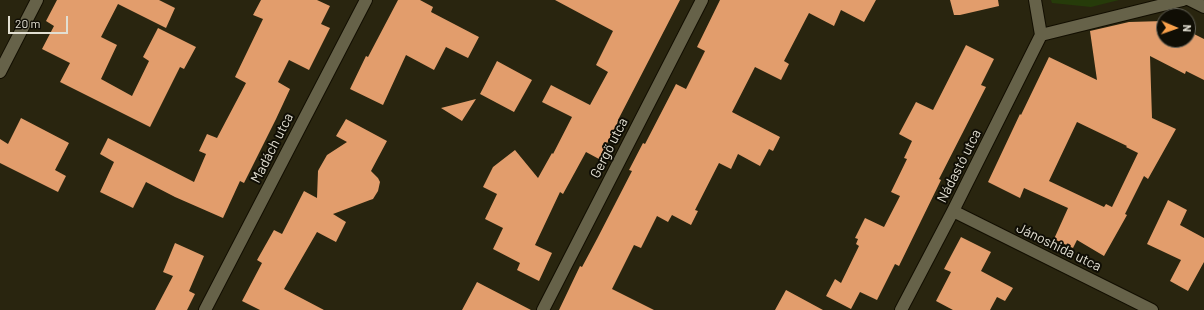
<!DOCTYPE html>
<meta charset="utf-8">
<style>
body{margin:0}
#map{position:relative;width:1204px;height:310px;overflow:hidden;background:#29250f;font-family:Barlow,sans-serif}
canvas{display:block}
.north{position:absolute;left:1156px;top:8px;width:40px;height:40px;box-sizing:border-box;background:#100e05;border:1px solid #646257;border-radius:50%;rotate:92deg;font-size:11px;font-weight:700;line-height:16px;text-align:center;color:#e2dfd2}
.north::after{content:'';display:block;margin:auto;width:14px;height:18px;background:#f8a04b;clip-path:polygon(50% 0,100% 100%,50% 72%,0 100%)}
.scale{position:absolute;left:8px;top:16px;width:60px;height:18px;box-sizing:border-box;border:2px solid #e2dfd2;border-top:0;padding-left:5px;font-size:12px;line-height:14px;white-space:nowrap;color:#e2dfd2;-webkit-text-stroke:3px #100e05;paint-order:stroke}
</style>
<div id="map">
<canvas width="1204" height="310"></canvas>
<div class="north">N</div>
<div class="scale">20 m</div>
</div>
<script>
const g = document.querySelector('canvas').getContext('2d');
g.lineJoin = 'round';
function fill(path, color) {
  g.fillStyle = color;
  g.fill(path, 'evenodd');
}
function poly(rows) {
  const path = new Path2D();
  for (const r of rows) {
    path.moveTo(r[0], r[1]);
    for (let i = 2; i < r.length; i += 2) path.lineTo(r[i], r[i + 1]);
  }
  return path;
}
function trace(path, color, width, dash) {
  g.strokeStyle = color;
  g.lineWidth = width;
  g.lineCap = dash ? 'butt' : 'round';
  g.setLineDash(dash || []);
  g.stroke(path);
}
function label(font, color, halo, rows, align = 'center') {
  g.font = font + ' Barlow,sans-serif';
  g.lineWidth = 4;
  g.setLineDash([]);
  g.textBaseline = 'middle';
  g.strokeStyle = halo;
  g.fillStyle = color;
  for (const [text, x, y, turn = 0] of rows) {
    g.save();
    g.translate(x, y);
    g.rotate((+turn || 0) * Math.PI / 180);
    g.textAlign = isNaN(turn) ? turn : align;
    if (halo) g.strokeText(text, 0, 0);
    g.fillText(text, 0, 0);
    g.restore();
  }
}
const green = poly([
 [1051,0,1119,0,1091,7,1052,3]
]);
const building = poly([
 [57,0,159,0,175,8,166,28,118,4,101,37,117,45,101,79,132,96,149,61,143,57,158,28,196,47,184,69,180,67,150,127,60,82,70,63,42,49,54,26,46,21],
 [261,0,317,0,330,6,321,24,330,28,309,70,289,60,278,82,290,89,276,119,244,183,240,181,223,218,175,197,146,182,133,208,100,192,114,162,100,154,108,138,194,182,206,154,199,151,207,134,217,138,246,83,235,77,263,19,253,15],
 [398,0,420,0,433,7,431,12,479,37,468,58,446,47,434,70,406,55,383,105,350,89,366,56,368,57],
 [555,0,680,0,618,120,619,120,599,159,586,152,563,194,560,192,535,245,552,253,539,281,517,270,520,263,493,249,503,228,485,219,497,194,483,187,493,167,515,150,538,178,552,153,553,154,572,117,542,102,551,85,590,105,608,72,596,65,613,31],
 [720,0,876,0,864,22,841,10,834,26,809,13,784,61,789,64,781,80,755,67,732,112,780,137,773,151,769,149,760,166,738,154,731,169,719,163,695,210,698,211,691,225,672,215,668,222,657,216,641,248,634,245,612,289,654,310,559,310,580,266,582,267,597,239,632,171,629,170,643,143,645,144,676,84,686,89,705,51,697,47],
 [950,0,998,0,999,6,960,15,954,15],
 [1164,21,1164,40,1188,40,1188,31,1204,39,1204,80,1186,71,1185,74,1150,56,1152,118,1176,129,1148,179,1144,176,1125,214,1127,215,1104,256,1077,240,1073,248,1054,239,1068,208,1024,188,1020,198,988,182,1020,114,1021,115,1049,57,1097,80,1090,31,1129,22],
 [1077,122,1127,146,1126,147,1138,153,1112,207,1106,204,1104,207,1049,181],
 [966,45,994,59,981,85,986,87,939,179,941,180,899,266,895,264,877,300,860,292,851,309,826,296,835,279,841,283,859,246,856,244,858,239,855,238,865,218,884,227,900,196,891,192,907,159,904,158,912,141,899,134,916,102,933,110],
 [497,61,532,80,514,112,480,94],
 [476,99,462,121,441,108],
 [21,118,69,143,55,170,66,176,58,192,0,163,0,139,8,144],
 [346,119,387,141,371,171,378,178,380,182,378,191,373,199,370,200,333,214,346,222,336,242,317,232,284,289,324,310,260,310,242,301,262,263,257,260,274,230,282,234,304,191,317,198,318,171,319,169,327,155,347,142,336,136],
 [1168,200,1187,210,1180,225,1204,238,1204,262,1188,291,1170,281,1181,260,1147,244],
 [961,237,991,252,981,271,1013,288,1005,301,997,297,990,310,953,310,936,301,951,272,944,269],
 [175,243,204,256,189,291,195,294,187,310,155,310,173,276,163,272],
 [477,282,531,310,462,310],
 [786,290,823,310,775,310]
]);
const minor = poly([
 [1035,0,1041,35],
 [1190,0,1204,7],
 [1041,35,1183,0],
 [0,72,37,0],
 [953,211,1152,310],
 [205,310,366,0],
 [543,310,702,0],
 [901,310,953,211,1041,35]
]);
const streetNames = [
 ["Madách utca",272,148,-63],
 ["Gergő utca",609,148,-63],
 ["Nádastó utca",959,166,-63],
 ["Jánoshida utca",1059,247,26]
];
fill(green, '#263b0a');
fill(building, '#e29d6c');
trace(minor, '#120e00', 14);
trace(minor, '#666249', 12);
label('14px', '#e2dfd2', '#100e05', streetNames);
</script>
